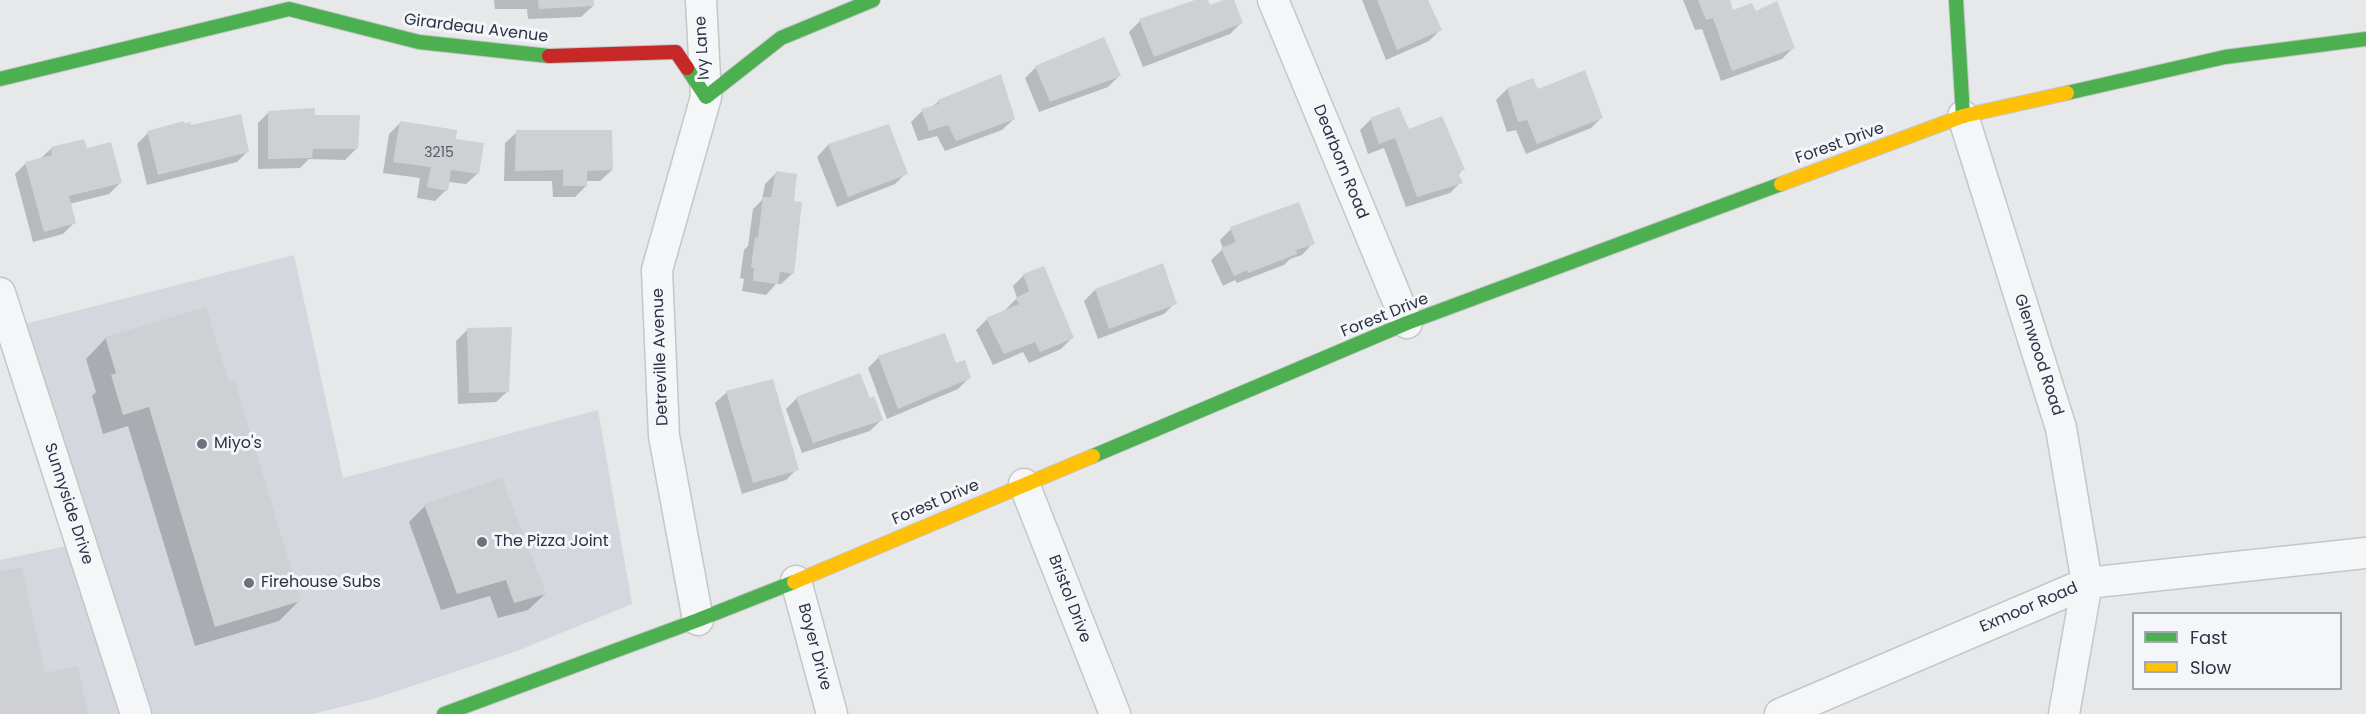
<!DOCTYPE html>
<style>
body{margin:0}
#map{position:relative;width:2366px;height:714px;overflow:hidden;background:#e6e8ea;font-family:Poppins,sans-serif}
canvas{display:block}
.legend{position:absolute;left:2132px;top:612px;width:210px;height:78px;box-sizing:border-box;background:#f4f6f9;border:2px solid #a4a8b1;margin:0;padding:8px 10px;list-style:none;font-size:18px;color:#2b3445}
.legend li{display:flex;align-items:center;gap:12px;height:30px}
.legend b{width:30px;border:2px solid #a4a8b1}
</style>
<div id="map">
<canvas width="2366" height="714"></canvas>
<ul class="legend">
<li><b style="height:8px;background:#4caf50"></b>Fast</li>
<li><b style="height:8px;background:#ffc107"></b>Slow</li>
</ul>
</div>
<script>
const g = document.querySelector('canvas').getContext('2d');
g.lineJoin = 'round';
function fill(path, color) {
  g.fillStyle = color;
  g.fill(path, 'evenodd');
}
function poly(rows) {
  const path = new Path2D();
  for (const r of rows) {
    path.moveTo(r[0], r[1]);
    for (let i = 2; i < r.length; i += 2) path.lineTo(r[i], r[i + 1]);
  }
  return path;
}
function trace(path, color, width, dash) {
  g.strokeStyle = color;
  g.lineWidth = width;
  g.lineCap = dash ? 'butt' : 'round';
  g.setLineDash(dash || []);
  g.stroke(path);
}
function label(font, color, halo, rows, align = 'center') {
  g.font = font + ' Poppins,sans-serif';
  g.lineWidth = 6;
  g.setLineDash([]);
  g.textBaseline = 'middle';
  g.strokeStyle = halo;
  g.fillStyle = color;
  for (const [text, x, y, turn = 0] of rows) {
    g.save();
    g.translate(x, y);
    g.rotate((+turn || 0) * Math.PI / 180);
    g.textAlign = isNaN(turn) ? turn : align;
    if (halo) g.strokeText(text, 0, 0);
    g.fillText(text, 0, 0);
    g.restore();
  }
}
const built = poly([
 [294,255,343,478,598,410,632,604,517,651,373,699,313,714,0,714,0,560,90,541,25,324]
]);
const shadow = poly([
 [494,0,592,0,593,6,581,17,528,19,527,9,495,9],
 [1200,0,1207,0,1210,6,1233,0,1241,23,1230,34,1143,67,1129,32,1140,21],
 [1362,0,1427,0,1440,30,1429,41,1386,60],
 [1683,0,1729,0,1732,11,1755,12,1793,48,1782,59,1721,81,1702,29,1695,30],
 [1036,67,1119,76,1108,87,1039,112,1025,78],
 [1507,89,1537,91,1602,117,1591,128,1526,154,1516,130,1507,132,1496,100],
 [939,101,1014,119,1002,130,945,151,937,136,918,141,911,122,922,111,932,107],
 [269,112,313,117,356,149,345,160,309,159,300,168,258,169,258,123],
 [1371,119,1408,131,1463,169,1458,175,1461,182,1450,193,1406,207,1384,148,1368,154,1360,130],
 [400,123,454,140,478,173,466,184,448,182,446,190,435,201,417,198,420,178,383,173,389,134],
 [888,126,906,173,895,184,837,207,817,157,828,145],
 [190,127,248,151,237,162,147,185,137,144,148,133],
 [517,132,612,170,600,181,586,181,586,186,575,197,553,197,552,181,504,181,505,143],
 [52,148,86,150,121,182,109,194,69,204,74,223,63,234,33,242,15,174,26,163,40,159],
 [776,173,793,273,781,284,776,284,766,295,742,291,744,279,740,278,744,250,748,246,753,209,762,200,765,184],
 [1298,204,1313,243,1302,255,1290,259,1284,265,1237,283,1235,280,1223,286,1211,260,1223,249,1220,240,1231,229],
 [1024,275,1072,338,1061,349,1029,363,1023,352,993,365,976,330,987,319,1005,310,1017,298,1013,286],
 [1095,290,1175,303,1164,314,1098,339,1084,301],
 [467,330,508,391,496,402,458,404,456,341],
 [106,338,228,385,300,600,279,621,195,646,128,426,103,434,92,396,96,392,86,359],
 [879,357,969,378,958,389,887,419,868,368],
 [727,392,797,469,786,480,742,494,715,403],
 [797,398,869,400,881,420,870,431,802,453,786,409],
 [425,506,545,594,528,610,498,618,490,596,441,610,409,522]
]);
const building = poly([
 [538,0,594,0,594,6,539,9],
 [1195,0,1208,0,1210,5,1224,0,1234,0,1243,23,1154,57,1139,19],
 [1377,0,1428,0,1442,30,1397,50],
 [1698,0,1730,0,1733,10,1752,3,1756,11,1777,1,1795,48,1732,71,1713,18,1706,20],
 [1104,37,1121,76,1050,102,1035,66],
 [1585,70,1603,118,1537,144,1527,120,1518,122,1507,88,1533,78,1538,89],
 [1001,74,1015,119,956,141,948,125,929,131,921,109,939,104,938,100],
 [1399,107,1409,129,1442,116,1465,170,1458,172,1463,183,1417,197,1395,138,1379,144,1370,118],
 [315,108,315,115,360,115,358,149,313,149,312,158,268,159,268,111],
 [241,114,249,152,158,175,147,131,184,121,184,123,191,122,191,125],
 [400,121,457,130,456,139,484,143,479,174,451,170,448,191,427,187,431,167,393,162],
 [889,124,908,174,848,197,828,144],
 [516,130,612,130,613,170,587,171,587,186,563,186,563,170,515,171],
 [84,139,87,148,111,142,122,183,69,196,76,223,44,232,25,162,52,155,51,147],
 [776,171,797,174,794,201,802,202,794,274,780,272,778,284,753,281,754,268,751,268,755,237,758,238,763,197,771,197],
 [1299,202,1315,244,1296,250,1297,254,1248,273,1247,270,1234,276,1221,248,1236,242,1230,227],
 [1163,263,1177,304,1109,329,1095,289],
 [1044,266,1074,338,1040,352,1035,342,1004,354,986,318,1019,304,1016,298,1029,291,1023,274],
 [206,307,229,383,235,382,301,601,215,627,149,407,123,415,111,375,116,373,105,337],
 [512,327,509,392,469,393,467,328],
 [945,333,956,363,965,360,971,378,898,409,878,356],
 [860,373,870,398,874,396,883,420,813,443,796,397],
 [773,379,799,470,753,483,726,391],
 [502,478,546,594,514,603,506,580,457,594,424,504],
 [22,567,45,673,78,666,88,714,0,714,0,572]
]);
const street = poly([
 [1273,0,1407,323],
 [1963,116,2061,428,2087,583,2064,714],
 [0,293,136,714],
 [1024,484,1115,714],
 [796,581,832,714],
 [698,620,664,436,657,270,706,97,701,0],
 [1780,714,2087,583,2366,553]
]);
const fast = poly([
 [1956,0,1963,116],
 [687,68,706,97,781,38,873,0],
 [0,79,289,9,419,42,549,56],
 [2067,93,2225,57,2366,39],
 [1093,456,1407,323,1781,184],
 [444,714,698,620,794,582]
]);
const slow = poly([
 [1781,184,1963,116,2067,93],
 [794,582,1093,456]
]);
const jam = poly([
 [549,56,676,52,687,68]
]);
const markers = [
 [202,444,6,"#6c737f"],
 [482,542,6,"#6c737f"],
 [249,583,6,"#6c737f"]
];
const numberNames = [
 ["3215",439,153]
];
const streetNames = [
 ["Girardeau Avenue",476,29,7],
 ["Ivy Lane",703,48,-93],
 ["Forest Drive",1840,144,-20],
 ["Dearborn Road",1340,162,68],
 ["Forest Drive",1385,316,-22],
 ["Glenwood Road",2038,355,72],
 ["Detreville Avenue",661,357,-92],
 ["Forest Drive",936,503,-23],
 ["Sunnyside Drive",68,504,72],
 ["Bristol Drive",1069,599,69],
 ["Exmoor Road",2029,608,-23],
 ["Boyer Drive",814,647,75]
];
const poiNames = [
 ["Miyo's",214,444],
 ["The Pizza Joint",494,542],
 ["Firehouse Subs",261,583]
];
fill(built, '#d4d7dd');
fill(shadow, '#0003');
fill(building, '#ced0d3');
trace(street, '#c4c6c8', 33);
trace(fast, '#c4c6c8', 16);
trace(slow, '#c4c6c8', 16);
trace(jam, '#c4c6c8', 16);
trace(street, '#f5f6f7', 30);
trace(fast, '#4caf50', 14);
trace(slow, '#ffc107', 14);
trace(jam, '#c62828', 14);
for (const [x, y, r, color] of markers) {
  const dot = new Path2D();
  dot.arc(x, y, r, 0, 2 * Math.PI);
  g.fillStyle = color;
  g.fill(dot);
  trace(dot, '#f4f6f9', 2);
}
label('14px', '#545c69', null, numberNames);
label('16px', '#2b3445', '#f4f6f9', streetNames);
label('16px', '#2b3445', '#f4f6f9', poiNames, 'left');
</script>
